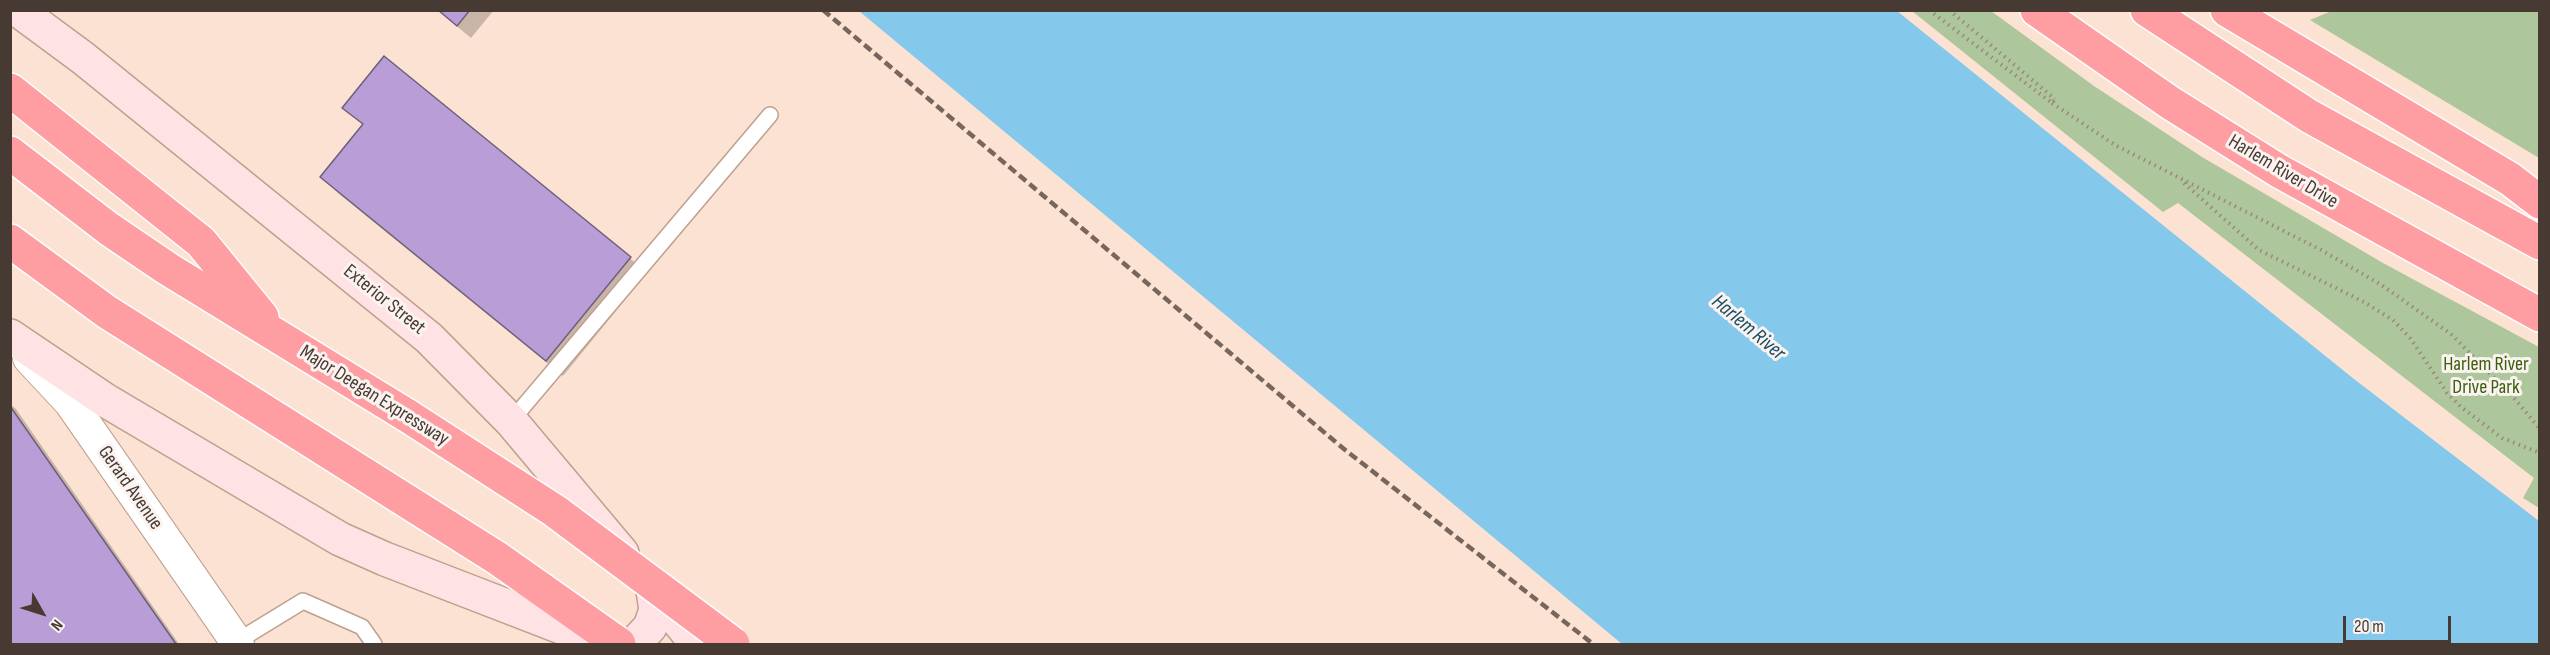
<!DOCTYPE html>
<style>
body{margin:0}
#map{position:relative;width:2550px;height:655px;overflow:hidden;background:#fce2d3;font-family:"Sofia Sans Condensed",sans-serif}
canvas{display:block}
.frame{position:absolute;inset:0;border:12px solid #473a33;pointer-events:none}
.north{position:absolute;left:12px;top:583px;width:60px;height:60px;-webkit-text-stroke:4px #faf3f0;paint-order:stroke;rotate:129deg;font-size:16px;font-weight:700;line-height:24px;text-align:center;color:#473a33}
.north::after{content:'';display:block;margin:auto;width:21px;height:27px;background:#473a33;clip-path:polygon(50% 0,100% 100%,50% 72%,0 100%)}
.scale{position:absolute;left:2343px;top:616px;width:108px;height:27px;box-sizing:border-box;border:3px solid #473a33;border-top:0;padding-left:8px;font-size:18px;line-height:21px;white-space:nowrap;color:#473a33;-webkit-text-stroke:4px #faf3f0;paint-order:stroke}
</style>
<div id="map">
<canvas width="2550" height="655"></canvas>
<div class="frame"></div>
<div class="north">N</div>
<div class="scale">20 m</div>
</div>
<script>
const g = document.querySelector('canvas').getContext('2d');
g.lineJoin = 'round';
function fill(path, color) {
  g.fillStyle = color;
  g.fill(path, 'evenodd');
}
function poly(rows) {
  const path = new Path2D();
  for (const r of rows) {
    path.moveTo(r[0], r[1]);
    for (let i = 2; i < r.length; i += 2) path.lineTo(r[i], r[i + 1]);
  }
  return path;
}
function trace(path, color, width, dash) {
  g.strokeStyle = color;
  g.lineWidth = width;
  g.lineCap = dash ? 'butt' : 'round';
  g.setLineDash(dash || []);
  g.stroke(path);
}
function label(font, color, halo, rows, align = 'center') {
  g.font = font + ' "Sofia Sans Condensed",sans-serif';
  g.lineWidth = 6;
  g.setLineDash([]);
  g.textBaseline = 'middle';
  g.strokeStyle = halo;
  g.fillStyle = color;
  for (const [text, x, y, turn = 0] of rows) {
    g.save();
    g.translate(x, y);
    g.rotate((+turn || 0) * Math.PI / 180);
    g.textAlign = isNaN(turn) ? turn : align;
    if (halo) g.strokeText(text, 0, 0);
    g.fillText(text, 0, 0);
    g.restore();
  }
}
const green = poly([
 [2334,10,2539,11,2539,158,2310,20],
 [1912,11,1991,11,2094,86,2202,157,2383,263,2539,347,2539,508,2523,498,2534,478,2178,203,2163,212]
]);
const water = poly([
 [859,11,1897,11,2354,379,2539,521,2539,644,1622,644]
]);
const shadow = poly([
 [437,10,494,10,471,38],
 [344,107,630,258,646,274,563,376,338,193,322,177,364,126],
 [10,404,16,409,179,644,10,644]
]);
const building = poly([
 [438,10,470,10,457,26,438,10],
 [384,56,631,257,546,361,320,177,363,124,342,108,384,56],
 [10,406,176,644,10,644,10,406]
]);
const path = poly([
 [1929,10,2052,103,2055,99],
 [1949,10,2055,99],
 [2052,103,2115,145,2321,250,2380,284,2451,334,2514,398,2540,429],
 [2184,183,2259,250,2364,302,2393,320,2411,339,2447,393,2461,407,2502,438,2540,453]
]);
const service = poly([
 [511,421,770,115],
 [236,642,303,601,362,627,374,644]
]);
const minor = poly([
 [29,358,70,402,238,644]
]);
const secondary = poly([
 [18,10,83,58,429,338,511,421,622,553],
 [10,336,105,400,340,539,385,559,605,644],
 [655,593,697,644],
 [634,644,650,627,656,610,653,591]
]);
const motorway = poly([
 [2037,10,2169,102,2279,171,2540,315],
 [2147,10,2309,116,2540,243],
 [2227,10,2510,179,2540,202],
 [10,90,201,242,262,317],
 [10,153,109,229,168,269,408,416],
 [10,241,107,312,497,558,619,644]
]);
const rail = poly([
 [823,10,1344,449,1593,644]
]);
const motorwayBridge = poly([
 [408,416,555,511,733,644]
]);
const streetNames = [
 ["Harlem River Drive",2283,172,31],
 ["Exterior Street",384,300,39],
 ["Major Deegan Expressway",374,396,32],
 ["Gerard Avenue",130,488,55]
];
const parkNames = [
 ["Harlem River",2486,365],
 ["Drive Park",2486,388]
];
const waterNames = [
 ["Harlem River",1748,328,40]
];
fill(green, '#aec69b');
fill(water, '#84c8ec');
fill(shadow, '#0003');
fill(building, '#b99dd6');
trace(building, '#6c5f7a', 1.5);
trace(service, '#bea08e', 18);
trace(minor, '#bea08e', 34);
trace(secondary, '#bea08e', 36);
trace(motorway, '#fff', 36);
trace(path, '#9b887d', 4, [1.5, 4.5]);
trace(service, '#fff', 15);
trace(minor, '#fff', 32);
trace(secondary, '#ffe2e3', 33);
trace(motorway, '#fe9ea3', 33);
trace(rail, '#77665d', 4.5, [9, 4.5]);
trace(motorwayBridge, '#fff', 36, []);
trace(motorwayBridge, '#fe9ea3', 33);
label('20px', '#473a33', '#faf3f0', streetNames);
label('20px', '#3b600c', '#faf3f0', parkNames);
label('italic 21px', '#1a4f68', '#faf3f0', waterNames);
</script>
